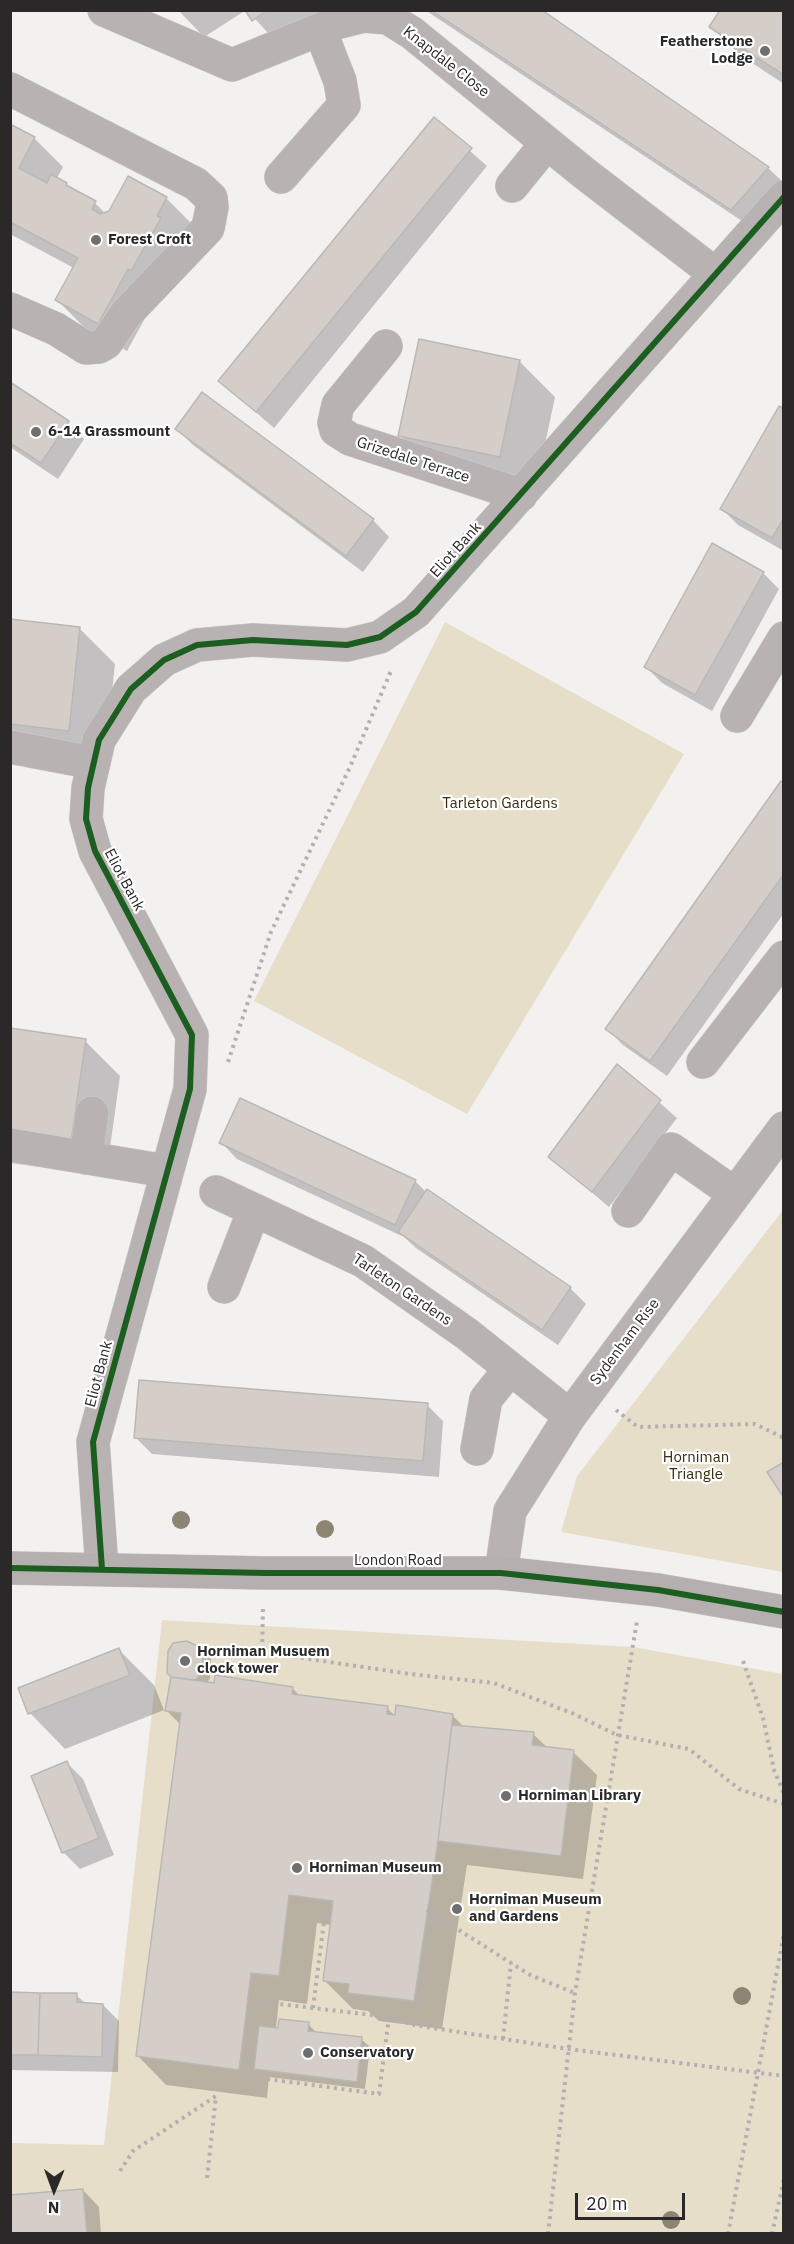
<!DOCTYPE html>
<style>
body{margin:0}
#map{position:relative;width:794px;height:2244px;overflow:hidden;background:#f3f1f0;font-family:"IBM Plex Sans",sans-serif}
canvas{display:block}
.frame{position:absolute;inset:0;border:12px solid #2a2828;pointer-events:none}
.north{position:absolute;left:24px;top:2160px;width:60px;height:60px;-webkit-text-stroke:4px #fff;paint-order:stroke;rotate:181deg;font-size:16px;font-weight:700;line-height:24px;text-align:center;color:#2a2828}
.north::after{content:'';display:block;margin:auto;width:21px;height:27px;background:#2a2828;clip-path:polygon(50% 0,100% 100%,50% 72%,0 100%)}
.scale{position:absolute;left:575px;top:2193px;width:110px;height:27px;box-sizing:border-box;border:3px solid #2a2828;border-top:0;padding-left:8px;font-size:18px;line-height:21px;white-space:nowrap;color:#2a2828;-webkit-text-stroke:4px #fff;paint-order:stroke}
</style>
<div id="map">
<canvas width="794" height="2244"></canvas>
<div class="frame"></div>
<div class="north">N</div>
<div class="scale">20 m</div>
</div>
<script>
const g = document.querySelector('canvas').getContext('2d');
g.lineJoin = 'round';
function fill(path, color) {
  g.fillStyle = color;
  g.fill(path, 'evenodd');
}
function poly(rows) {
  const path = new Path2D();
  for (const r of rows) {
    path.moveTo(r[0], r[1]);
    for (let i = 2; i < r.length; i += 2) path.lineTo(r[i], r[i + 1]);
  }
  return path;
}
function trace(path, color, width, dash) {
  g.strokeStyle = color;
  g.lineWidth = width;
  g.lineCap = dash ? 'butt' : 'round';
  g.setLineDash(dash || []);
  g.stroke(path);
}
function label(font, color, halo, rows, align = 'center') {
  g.font = font + ' "IBM Plex Sans",sans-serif';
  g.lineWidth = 4.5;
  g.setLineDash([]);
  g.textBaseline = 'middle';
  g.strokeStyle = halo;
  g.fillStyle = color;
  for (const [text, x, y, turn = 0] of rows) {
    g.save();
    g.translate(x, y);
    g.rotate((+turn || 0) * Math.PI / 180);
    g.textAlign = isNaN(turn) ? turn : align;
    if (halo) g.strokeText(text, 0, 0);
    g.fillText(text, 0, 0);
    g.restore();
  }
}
const green = poly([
 [445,622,684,754,467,1114,254,1001],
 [783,1210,783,1572,561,1532,577,1476],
 [162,1620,633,1647,783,1674,783,2233,11,2234,11,2143,104,2145]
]);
const shadow = poly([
 [178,10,246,10,204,37],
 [247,10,318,10,330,29,288,55],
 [425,10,539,10,768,168,784,183,748,225],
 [784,10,784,84,740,55,711,27],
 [434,119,487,166,274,428,220,381],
 [10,126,34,138,63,167,57,178,95,203,106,214,166,198,195,227,127,351,86,329,57,300,74,268,10,234],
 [420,341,520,362,555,397,535,491,435,470,400,435],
 [10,384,68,422,84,439,58,479,10,447],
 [203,394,373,520,389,537,363,572,193,445,177,429],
 [784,411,784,551,738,525,722,509],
 [763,573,779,589,712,711,662,683,646,667],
 [10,621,79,628,115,664,104,765,10,755],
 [784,785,784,913,667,1076,623,1045,607,1029],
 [10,1030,85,1041,120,1076,106,1176,10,1163],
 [618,1066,677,1118,609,1207,550,1157],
 [241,1100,415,1181,426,1192,570,1288,586,1304,558,1345,416,1248,404,1237,237,1159,221,1142],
 [427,1405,443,1421,439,1477,152,1454,135,1437],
 [119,1650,154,1685,164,1710,65,1749,30,1713],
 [202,1650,211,1659,210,1678,207,1683,292,1688,301,1697,387,1708,396,1717,452,1715,464,1727,533,1734,549,1749,573,1752,597,1775,583,1879,467,1865,442,2029,379,2021,368,2011,353,2009,325,1981,332,1925,317,1923,307,2004,279,2000,276,2029,308,2024,316,2032,361,2039,370,2047,365,2089,269,2077,267,2098,166,2085,138,2056,181,1725,167,1711,172,1677],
 [67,1763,83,1779,114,1855,80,1869,63,1852],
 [10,1993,76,1995,86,2004,103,2005,119,2021,118,2072,10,2070],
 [83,2190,99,2207,101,2234,10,2234]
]);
const building = poly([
 [245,10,268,10,252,21,245,10],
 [431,10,542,10,769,167,731,210,431,10],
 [720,10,784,10,784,75,709,27,720,10],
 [434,117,472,148,256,412,218,381,434,117],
 [10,124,35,137,19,168,47,183,51,174,67,183,66,185,96,201,92,209,100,214,109,211,128,176,167,197,157,216,161,218,131,271,128,269,98,324,55,300,78,258,10,222,10,124],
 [419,339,520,360,500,457,398,436,419,339],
 [10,382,69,421,41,463,10,443,10,382],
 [202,392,374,519,346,556,175,429,202,392],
 [779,406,784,409,784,518,772,538,720,509,779,406],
 [712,543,764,572,695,695,644,667,712,543],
 [10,619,80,627,69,731,10,724,10,619],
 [781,781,784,783,784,874,650,1061,605,1029,781,781],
 [10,1028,86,1039,71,1141,10,1133,10,1028],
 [617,1064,661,1100,592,1192,548,1157,617,1064],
 [240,1098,416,1180,395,1225,219,1143,240,1098],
 [427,1189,571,1287,542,1330,398,1232,427,1189],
 [139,1380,428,1403,423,1461,134,1438,139,1380],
 [784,1462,784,1498,767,1472,784,1462],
 [187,1641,203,1649,202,1670,196,1680,171,1677,167,1673,168,1651,173,1643,187,1641],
 [119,1648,130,1675,28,1714,18,1688,119,1648],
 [215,1675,293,1687,292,1694,388,1706,387,1714,395,1715,396,1705,453,1714,438,1841,414,2001,348,1993,349,1984,323,1981,333,1901,289,1895,279,1976,251,1973,239,2070,136,2056,181,1713,165,1711,171,1677,214,1683,215,1675],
 [452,1725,534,1732,532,1745,574,1750,561,1856,438,1841,452,1725],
 [67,1761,99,1838,62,1853,31,1776,67,1761],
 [10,1992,40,1993,38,2055,10,2055,10,1992],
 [40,1993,77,1993,77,2002,103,2004,102,2057,38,2055,40,1993],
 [279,2019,309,2022,308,2031,362,2037,357,2082,254,2069,259,2026,278,2028,279,2019],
 [83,2189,87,2234,10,2234,10,2195,83,2189]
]);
const path = poly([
 [228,1062,271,932,350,767,391,671],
 [616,1410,638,1427,755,1424,784,1438],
 [263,1609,262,1652,410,1674,494,1683,574,1714,617,1735,689,1749,739,1789,784,1804],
 [743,1661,763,1718,774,1770,784,1794],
 [427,1910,530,1975,575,1993],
 [432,1912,414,2025,568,2049,784,2076],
 [313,2008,325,1914,332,1915],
 [389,2017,379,2094,245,2076,254,2001,389,2017,414,2025],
 [503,2039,511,1963],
 [120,2171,133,2151,216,2096],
 [207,2178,216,2096],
 [548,2234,575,1993,637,1621],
 [728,2234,784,1933],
 [772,2234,784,2179]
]);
const minor = poly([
 [104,10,232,65,336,23,364,16,388,18,412,33,584,173,714,273],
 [10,89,196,184,211,198,212,207,208,228,126,314,106,343,99,347,86,348,56,329,10,309],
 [281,177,344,105,340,81,320,30],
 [512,186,547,143],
 [386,346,338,405,334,423,336,430,350,439,521,495],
 [737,716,784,638],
 [10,747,94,763],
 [703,1062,784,957],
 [10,1145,166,1171],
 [86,1158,92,1113],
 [216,1192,363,1261,467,1334,570,1416],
 [628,1211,671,1149,735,1194],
 [224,1287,254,1210],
 [477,1449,486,1399,510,1369],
 [102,1569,93,1442,190,1089,192,1035,95,851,86,819,88,788,99,740,131,689,164,660,197,645,253,640,347,645,380,637,416,612,784,197],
 [501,1573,510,1511,570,1416,784,1128]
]);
const highway = poly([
 [10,1568,266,1573,501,1573,658,1590,784,1612]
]);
const cycleway = poly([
 [10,1568,266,1573,501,1573,658,1590,784,1612],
 [102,1569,93,1442,190,1089,192,1035,95,851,86,819,88,788,99,740,131,689,164,660,197,645,253,640,347,645,380,637,416,612,784,197]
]);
const trees = [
 [181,1520],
 [325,1529],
 [742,1996],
 [671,2220]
];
const markers = [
 [765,51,6,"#706e6e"],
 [96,240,6,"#706e6e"],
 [36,432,6,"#706e6e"],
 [185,1661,6,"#706e6e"],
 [506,1796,6,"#706e6e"],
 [297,1868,6,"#706e6e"],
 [457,1909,6,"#706e6e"],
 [308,2053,6,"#706e6e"]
];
const poiNames = [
 ["Featherstone",753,42,"right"],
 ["Lodge",753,59,"right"],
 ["Forest Croft",108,240],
 ["6-14 Grassmount",48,432],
 ["Horniman Musuem",197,1652],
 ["clock tower",197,1669],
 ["Horniman Library",518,1796],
 ["Horniman Museum",309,1868],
 ["Horniman Museum",469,1900],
 ["and Gardens",469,1917],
 ["Conservatory",320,2053]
];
const streetNames = [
 ["Knapdale Close",446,62,38],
 ["Grizedale Terrace",413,460,18],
 ["Eliot Bank",456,550,-48],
 ["Eliot Bank",124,880,62],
 ["Tarleton Gardens",402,1290,34],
 ["Sydenham Rise",625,1342,-53],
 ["Eliot Bank",99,1374,-75],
 ["London Road",398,1561]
];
const parkNames = [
 ["Tarleton Gardens",500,804],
 ["Horniman",696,1458],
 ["Triangle",696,1475]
];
fill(green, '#e7deca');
fill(shadow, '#0003');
fill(building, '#d5cec8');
trace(building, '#bab8b7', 1.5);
trace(minor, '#cecdcd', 34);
trace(highway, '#cecdcd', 34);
trace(path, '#b4b0b0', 4, [3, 4.5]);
trace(minor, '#b8b2b3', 33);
trace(highway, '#b6afaf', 33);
trace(cycleway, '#1b5e20', 6);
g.fillStyle = '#8c8573';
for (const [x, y] of trees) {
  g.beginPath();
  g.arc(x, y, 9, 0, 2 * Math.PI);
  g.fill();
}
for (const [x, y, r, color] of markers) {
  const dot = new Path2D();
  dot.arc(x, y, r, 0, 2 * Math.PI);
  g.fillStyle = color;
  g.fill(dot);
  trace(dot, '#fff', 2);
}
label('bold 15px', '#2a2828', '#fff', poiNames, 'left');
label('15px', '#2a2828', '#fff', streetNames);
label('15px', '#382c0d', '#fff', parkNames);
</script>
